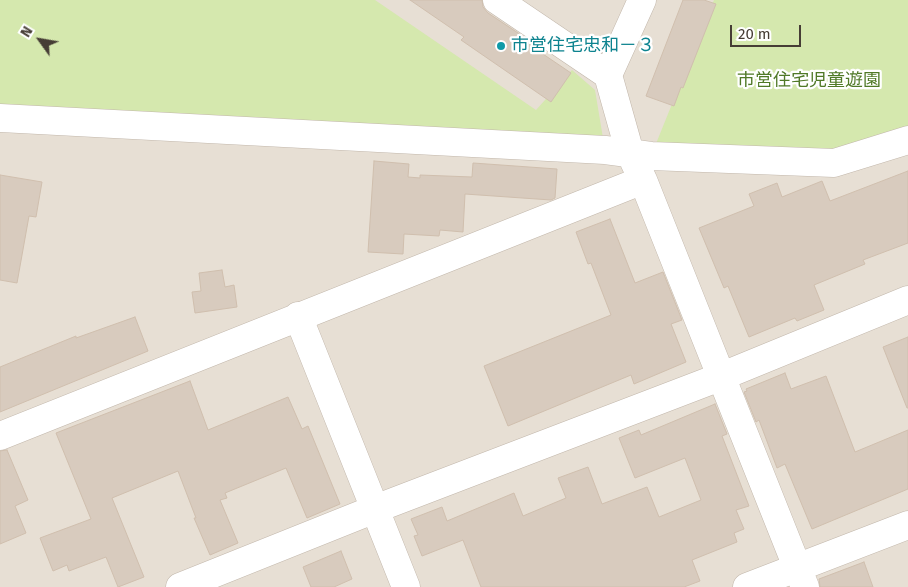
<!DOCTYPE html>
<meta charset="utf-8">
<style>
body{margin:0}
#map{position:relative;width:908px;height:587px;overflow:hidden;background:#f3eee6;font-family:"Fira Sans",sans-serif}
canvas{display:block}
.north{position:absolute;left:15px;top:15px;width:50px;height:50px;-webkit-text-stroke:4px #fff;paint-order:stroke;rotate:302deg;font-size:14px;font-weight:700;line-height:20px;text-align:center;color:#463d35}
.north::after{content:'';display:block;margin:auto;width:18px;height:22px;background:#463d35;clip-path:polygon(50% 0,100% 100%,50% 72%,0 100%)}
.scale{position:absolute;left:730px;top:25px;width:71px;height:22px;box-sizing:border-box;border:2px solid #463d35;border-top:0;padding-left:6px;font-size:15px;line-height:18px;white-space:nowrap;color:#463d35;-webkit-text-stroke:4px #fff;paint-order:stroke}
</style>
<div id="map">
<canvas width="908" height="587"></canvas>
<div class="north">N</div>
<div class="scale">20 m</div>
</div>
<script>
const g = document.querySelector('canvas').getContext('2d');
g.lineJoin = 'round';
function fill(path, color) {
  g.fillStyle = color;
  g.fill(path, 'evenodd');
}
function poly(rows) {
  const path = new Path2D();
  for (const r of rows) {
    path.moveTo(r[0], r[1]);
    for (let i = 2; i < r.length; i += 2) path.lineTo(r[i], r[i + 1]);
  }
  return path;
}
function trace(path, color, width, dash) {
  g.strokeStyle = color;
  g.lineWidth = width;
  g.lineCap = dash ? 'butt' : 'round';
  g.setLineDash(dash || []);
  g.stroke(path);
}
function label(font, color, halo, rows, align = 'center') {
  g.font = font + ' "Fira Sans","Noto Sans JP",sans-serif';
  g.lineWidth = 4.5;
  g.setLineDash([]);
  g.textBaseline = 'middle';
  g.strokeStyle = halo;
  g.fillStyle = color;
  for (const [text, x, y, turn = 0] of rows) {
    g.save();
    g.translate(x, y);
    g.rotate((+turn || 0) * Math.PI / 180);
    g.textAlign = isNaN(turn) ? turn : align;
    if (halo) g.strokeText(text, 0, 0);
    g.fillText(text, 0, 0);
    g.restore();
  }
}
const residential = poly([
 [0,0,908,0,908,587,0,587]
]);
const green = poly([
 [0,0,375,0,536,110,572,70,595,90,605,150,0,118],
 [714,0,908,0,908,140,834,163,651,156]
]);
const building = poly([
 [410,0,482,0,483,7,488,13,539,47,537,50,571,73,551,102,461,40,464,37,410,0],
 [683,0,704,0,716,4,683,88,681,87,674,106,646,96,683,0],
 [374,161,409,164,408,177,420,178,420,175,472,177,473,163,557,169,555,198,551,200,465,194,463,232,440,230,439,236,404,234,403,254,368,252,374,161],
 [908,171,908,243,863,260,865,264,814,285,824,310,797,321,795,318,749,337,728,286,724,288,699,228,754,206,749,194,777,183,782,197,822,181,830,201,908,171],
 [0,175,42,182,36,217,29,216,17,283,0,280,0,175],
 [610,219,635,283,663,272,682,320,671,324,686,362,634,384,631,375,508,426,484,366,611,315,591,263,588,264,576,232,610,219],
 [222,270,225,287,234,285,237,307,195,313,192,292,201,291,199,273,222,270],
 [135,317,148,351,0,412,0,367,76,336,76,338,135,317],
 [908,337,908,408,907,408,883,347,908,337],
 [785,373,791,389,826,376,855,452,908,430,908,489,812,529,785,464,777,468,759,420,756,422,744,392,747,391,746,389,785,373],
 [190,381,208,430,288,397,302,429,308,426,340,504,307,518,286,468,225,493,227,498,220,500,238,543,210,555,194,518,196,518,178,471,112,498,144,577,118,587,106,557,69,571,67,565,53,571,40,538,91,519,56,433,190,381],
 [715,404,727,434,722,436,749,506,736,510,744,529,734,533,737,542,692,560,700,581,684,587,481,587,463,540,422,556,414,536,418,535,411,519,442,507,447,521,514,493,523,516,566,498,558,478,588,467,602,504,647,487,659,517,701,500,685,458,635,478,619,438,639,430,641,435,715,404],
 [7,450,28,500,15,506,26,533,0,544,0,451,7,450],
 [341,551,352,579,334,587,311,587,303,567,341,551],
 [864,562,873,587,820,587,819,579,864,562]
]);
const minor = poly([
 [497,0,608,75,630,153,643,180,805,587],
 [608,75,642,0],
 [0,118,605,150,651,156,834,163,908,140],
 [298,316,406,587],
 [0,436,643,180],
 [180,587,375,509,720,377,908,300],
 [747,587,908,525]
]);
const markers = [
 [501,46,5,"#0f9aa8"]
];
const cultureNames = [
 ["市営住宅忠和－３",511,46]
];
const parkNames = [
 ["市営住宅児童遊園",809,81]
];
fill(residential, '#e7dfd4');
fill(green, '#d5e8ae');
fill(building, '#d8cbbe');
trace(building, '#d0bfae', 1);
trace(minor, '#c2b7ab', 29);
trace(minor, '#fff', 28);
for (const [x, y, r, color] of markers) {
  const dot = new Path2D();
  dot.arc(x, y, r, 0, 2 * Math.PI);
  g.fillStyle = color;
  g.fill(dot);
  trace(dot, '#fff', 2);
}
label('18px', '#0d838f', '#fff', cultureNames, 'left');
label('18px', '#507927', '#fff', parkNames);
</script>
